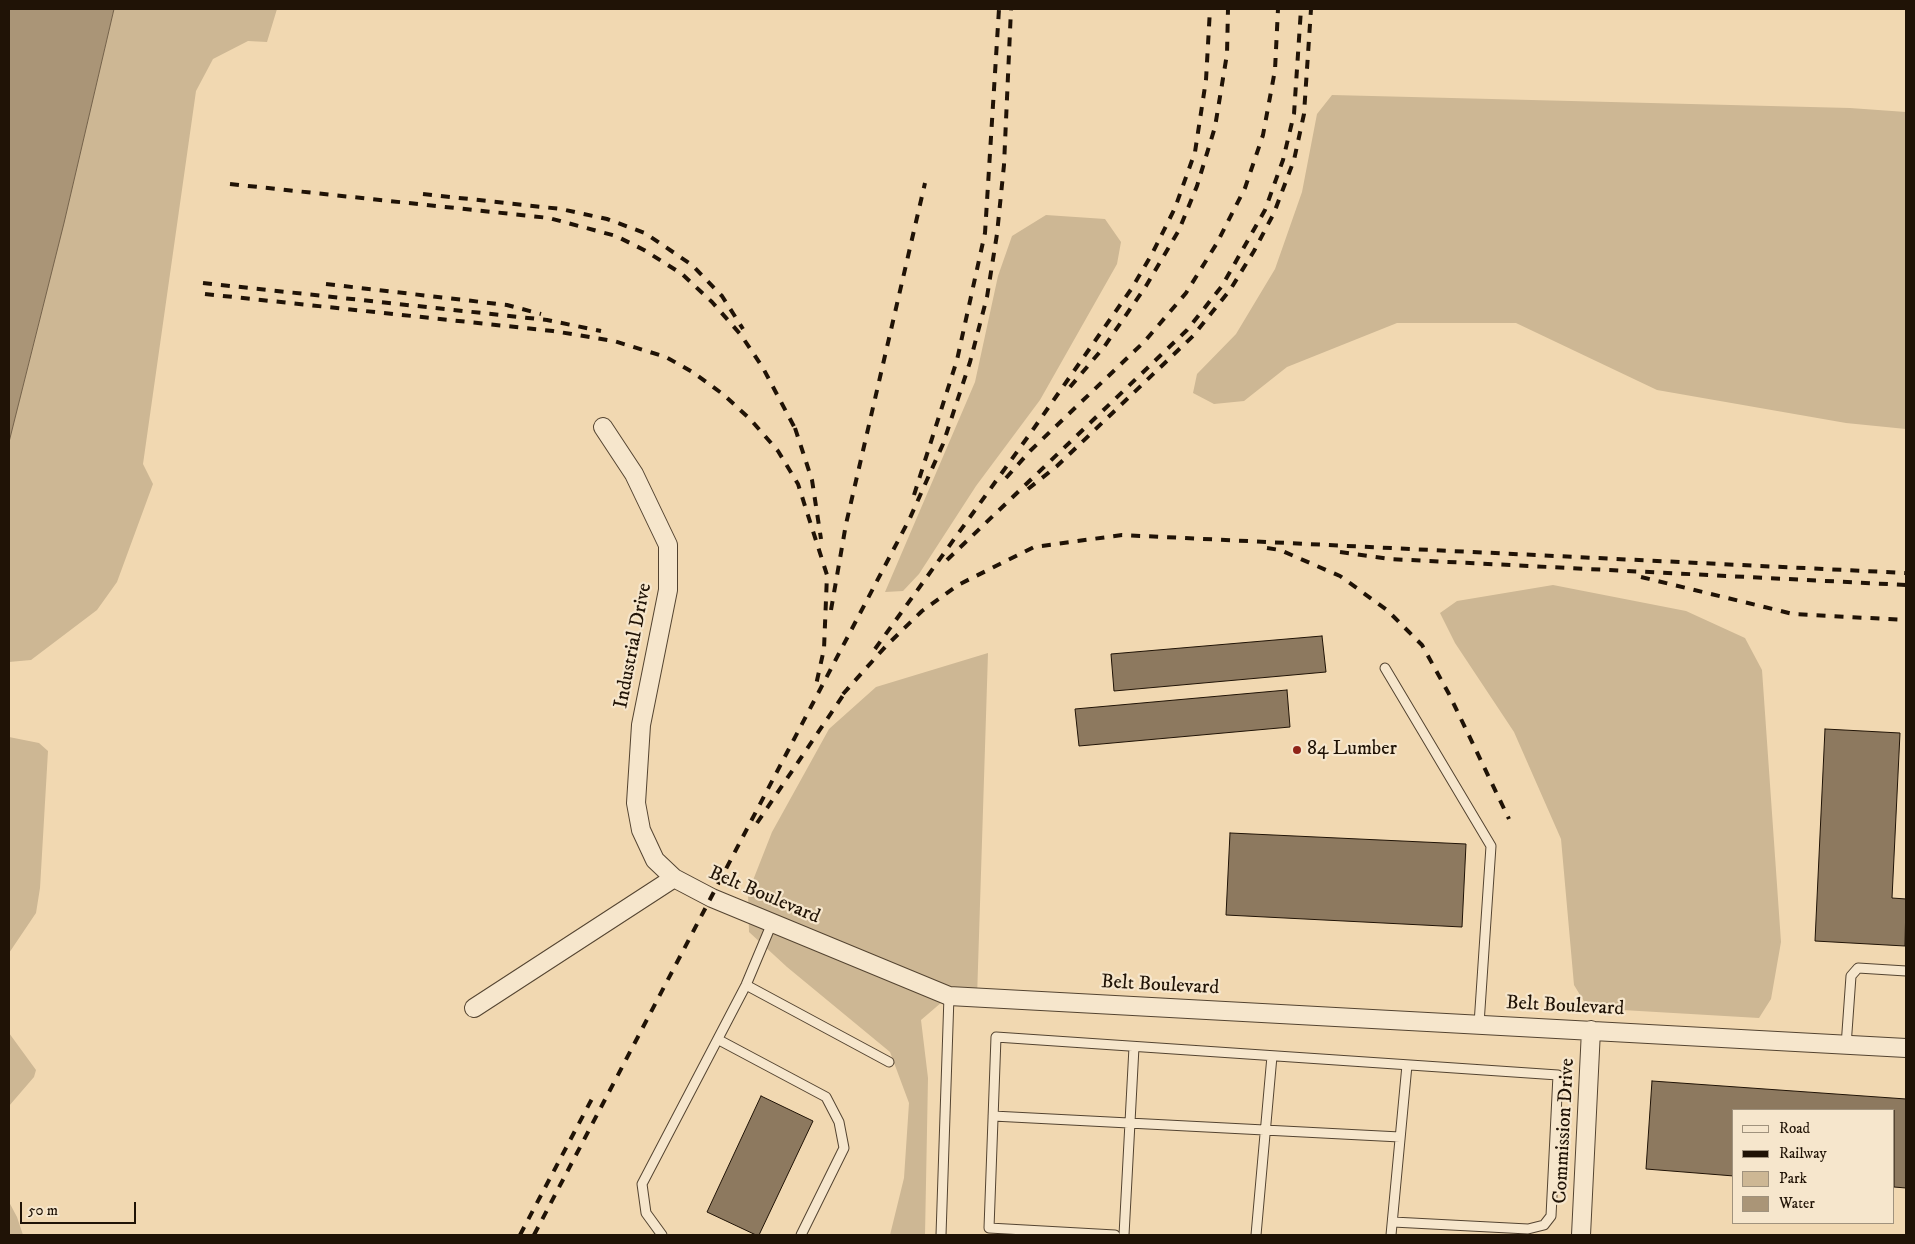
<!DOCTYPE html>
<style>
body{margin:0}
#map{position:relative;width:1915px;height:1244px;overflow:hidden;background:#f1d8b1;font-family:"IM FELL DW Pica",serif}
canvas{display:block}
.frame{position:absolute;inset:0;border:10px solid #201306;pointer-events:none}
.legend{position:absolute;left:1732px;top:1109px;width:162px;height:115px;box-sizing:border-box;background:#f6e6cc;border:1px solid #a0927d;margin:0;padding:6px 9px;list-style:none;font-size:15px;color:#201306}
.legend li{display:flex;align-items:center;gap:10px;height:25px}
.legend b{width:25px;border:1px solid #a0927d}
.scale{position:absolute;left:20px;top:1202px;width:116px;height:22px;box-sizing:border-box;border:2px solid #201306;border-top:0;padding-left:6px;font-size:15px;line-height:18px;white-space:nowrap;color:#201306;-webkit-text-stroke:4px #f6e6cc;paint-order:stroke}
</style>
<div id="map">
<canvas width="1915" height="1244"></canvas>
<div class="frame"></div>
<ul class="legend">
<li><b style="height:6px;background:#f6e6cc"></b>Road</li>
<li><b style="height:6px;background:#201306"></b>Railway</li>
<li><b style="height:14px;background:#cdb794"></b>Park</li>
<li><b style="height:14px;background:#aa9577"></b>Water</li>
</ul>
<div class="scale">50 m</div>
</div>
<script>
const g = document.querySelector('canvas').getContext('2d');
g.lineJoin = 'round';
function fill(path, color) {
  g.fillStyle = color;
  g.fill(path, 'evenodd');
}
function poly(rows) {
  const path = new Path2D();
  for (const r of rows) {
    path.moveTo(r[0], r[1]);
    for (let i = 2; i < r.length; i += 2) path.lineTo(r[i], r[i + 1]);
  }
  return path;
}
function trace(path, color, width, dash) {
  g.strokeStyle = color;
  g.lineWidth = width;
  g.lineCap = dash ? 'butt' : 'round';
  g.setLineDash(dash || []);
  g.stroke(path);
}
function label(font, color, halo, rows, align = 'center') {
  g.font = font + ' "IM FELL DW Pica",serif';
  g.lineWidth = 4.5;
  g.setLineDash([]);
  g.textBaseline = 'middle';
  g.strokeStyle = halo;
  g.fillStyle = color;
  for (const [text, x, y, turn = 0] of rows) {
    g.save();
    g.translate(x, y);
    g.rotate((+turn || 0) * Math.PI / 180);
    g.textAlign = isNaN(turn) ? turn : align;
    if (halo) g.strokeText(text, 0, 0);
    g.fillText(text, 0, 0);
    g.restore();
  }
}
const green = poly([
 [114,9,277,9,267,42,248,41,213,59,196,91,143,464,153,484,117,582,97,610,31,660,9,662,9,442,64,223],
 [1332,95,1850,108,1906,112,1906,429,1846,423,1657,390,1516,323,1397,323,1287,367,1244,401,1214,404,1193,393,1197,374,1236,334,1275,269,1302,192,1317,114],
 [1046,215,1105,219,1121,242,1117,264,1040,400,976,486,919,574,903,591,885,592,975,382,998,276,1012,236],
 [1553,585,1686,611,1745,638,1762,670,1781,942,1771,999,1759,1018,1588,1008,1574,985,1561,839,1514,732,1455,643,1440,613,1457,601],
 [988,653,977,998,949,996,921,1020,928,1078,925,1235,890,1235,904,1178,909,1103,890,1052,787,967,749,932,748,893,772,832,829,729,876,687],
 [9,737,39,743,48,751,40,888,36,913,9,953],
 [9,1033,36,1070,34,1077,9,1106],
 [9,1202,17,1217,23,1235,9,1235]
]);
const water = poly([
 [9,9,114,9,64,223,9,442,9,9]
]);
const building = poly([
 [1322,636,1326,672,1114,691,1111,654,1322,636],
 [1287,690,1290,727,1079,746,1075,709,1287,690],
 [1825,729,1900,733,1892,898,1906,899,1905,946,1815,941,1825,729],
 [1230,833,1466,844,1462,927,1226,915,1230,833],
 [1652,1081,1906,1099,1906,1188,1894,1187,1894,1110,1734,1110,1734,1176,1646,1169,1652,1081],
 [761,1096,813,1121,759,1235,756,1235,707,1212,761,1096]
]);
const lane = poly([
 [1385,668,1491,846,1479,1024],
 [746,985,889,1062],
 [719,1040,826,1097,839,1122,844,1148,801,1235],
 [1846,1046,1851,976,1858,968,1906,971],
 [993,1116,1400,1137],
 [662,1235,646,1213,642,1184,746,985,772,923],
 [941,1235,949,996],
 [1115,1235,989,1228,996,1037,1558,1075,1551,1216,1544,1225,1528,1229,1393,1222],
 [1124,1235,1134,1047],
 [1256,1235,1272,1056],
 [1391,1235,1407,1065]
]);
const street = poly([
 [603,427,634,474,668,545,668,590,641,725,636,803,641,830,655,860,674,878],
 [474,1008,674,878,712,898,949,996,1906,1048],
 [1581,1235,1591,1030]
]);
const rail = poly([
 [230,184,549,218,616,236,644,250,682,274,712,302,741,335,763,368,798,434],
 [423,194,561,209,607,219,645,233,692,265,722,296,743,329],
 [203,283,547,320,601,331],
 [326,284,507,305,541,314],
 [205,294,553,331,614,341,666,357,694,373,724,395,751,420,778,451,798,484,827,575,824,649,816,685],
 [1070,387,1104,347,1146,286,1179,230,1197,186,1215,127,1227,54,1228,9],
 [795,428,812,480,821,539],
 [1006,478,1030,451,1145,341,1186,293,1217,243,1245,188,1263,135,1275,70,1278,9],
 [1028,489,1057,466,1193,336,1230,290,1254,251,1274,213,1294,160,1304,114,1311,9],
 [914,495,957,360,985,233,999,9],
 [1267,548,1280,550,1340,576,1387,610,1422,645,1449,694,1509,819],
 [1340,552,1390,559,1906,585],
 [947,560,1187,330,1222,286,1265,210,1283,160,1294,114,1301,9],
 [1641,577,1793,614,1906,620],
 [831,610,846,524,925,183],
 [875,649,1032,431,1132,288,1152,254,1175,208,1195,152,1206,80,1210,9],
 [843,694,886,646,922,611,958,585,1034,547,1122,535,1906,573],
 [757,823,848,688],
 [520,1235,595,1093],
 [534,1235,910,518,943,444,970,362,987,297,997,234,1004,165,1011,9]
]);
const markers = [
 [1297,750,5,"#8f2418"]
];
const streetNames = [
 ["Industrial Drive",634,646,-79],
 ["Belt Boulevard",764,896,23],
 ["Belt Boulevard",1160,986,3],
 ["Belt Boulevard",1565,1007,3],
 ["Commission Drive",1565,1131,-87]
];
const poiNames = [
 ["84 Lumber",1307,750]
];
fill(green, '#cdb794');
fill(water, '#aa9577');
trace(water, '#73614a', 1);
fill(building, '#8d795f');
trace(building, '#201306', 1);
trace(lane, '#544431', 11);
trace(street, '#544431', 20);
trace(lane, '#f6e6cc', 9);
trace(street, '#f6e6cc', 18);
trace(rail, '#201306', 4, [9, 9]);
for (const [x, y, r, color] of markers) {
  const dot = new Path2D();
  dot.arc(x, y, r, 0, 2 * Math.PI);
  g.fillStyle = color;
  g.fill(dot);
  trace(dot, '#f6e6cc', 2);
}
label('20px', '#201306', '#f6e6cc', streetNames);
label('20px', '#201306', '#f6e6cc', poiNames, 'left');
</script>
